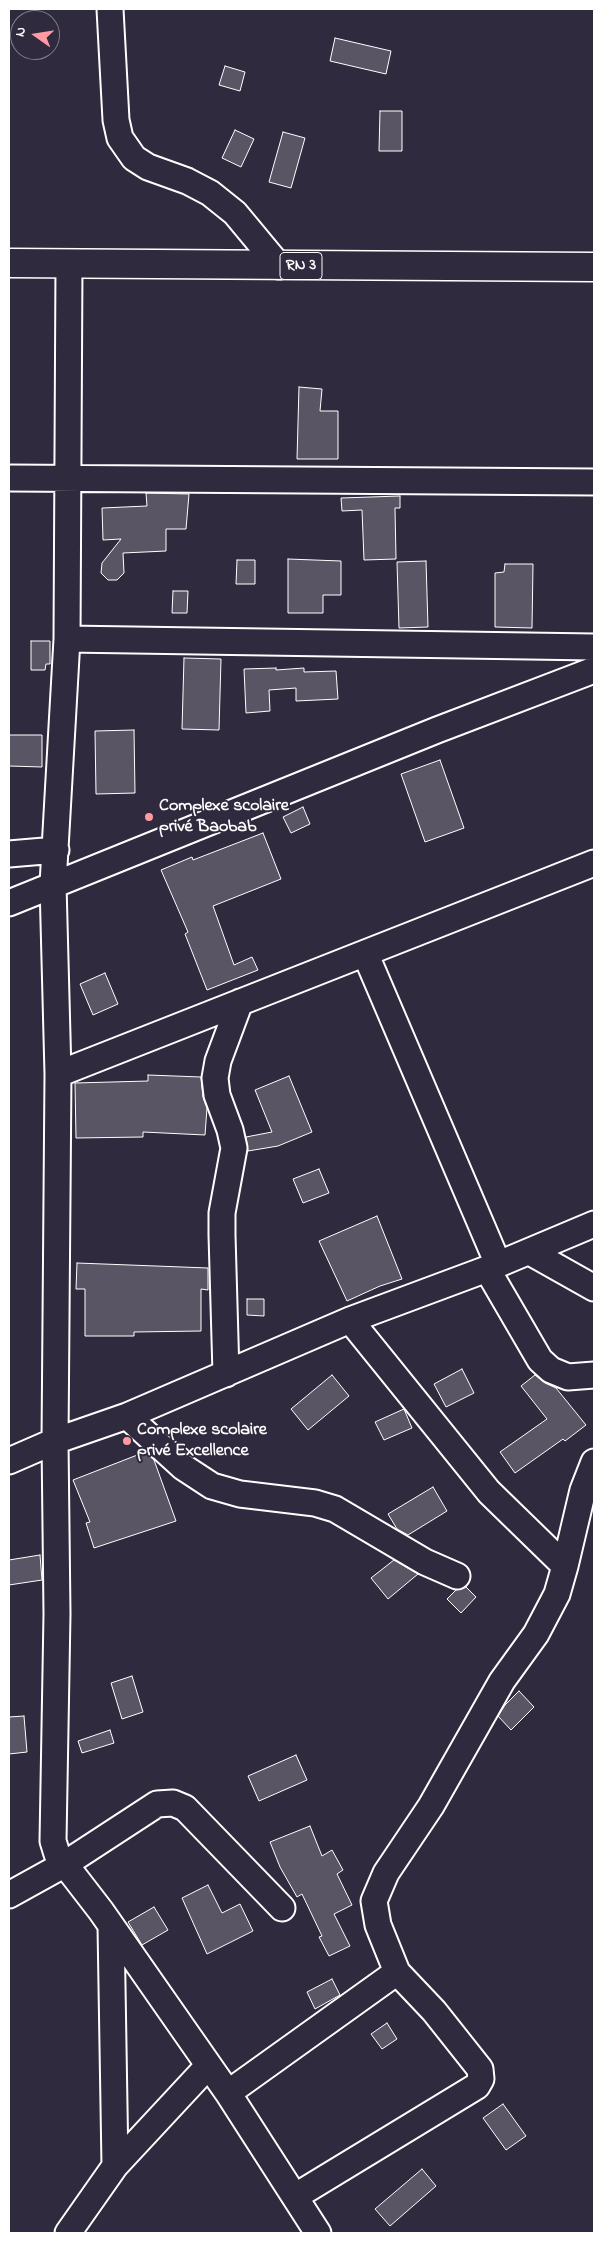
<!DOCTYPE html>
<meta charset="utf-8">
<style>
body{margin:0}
#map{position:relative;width:603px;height:2242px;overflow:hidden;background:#2f2a3d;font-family:"Indie Flower",sans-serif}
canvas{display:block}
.frame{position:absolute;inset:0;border:10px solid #fff;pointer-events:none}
.north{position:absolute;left:10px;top:10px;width:50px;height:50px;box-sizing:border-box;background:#2f2a3d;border:1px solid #827f8b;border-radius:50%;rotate:283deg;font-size:14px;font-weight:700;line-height:20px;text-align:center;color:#fff}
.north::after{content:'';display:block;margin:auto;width:18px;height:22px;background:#ff9aa2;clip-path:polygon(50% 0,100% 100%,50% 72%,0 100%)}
</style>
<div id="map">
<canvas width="603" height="2242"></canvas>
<div class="frame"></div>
<div class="north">N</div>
</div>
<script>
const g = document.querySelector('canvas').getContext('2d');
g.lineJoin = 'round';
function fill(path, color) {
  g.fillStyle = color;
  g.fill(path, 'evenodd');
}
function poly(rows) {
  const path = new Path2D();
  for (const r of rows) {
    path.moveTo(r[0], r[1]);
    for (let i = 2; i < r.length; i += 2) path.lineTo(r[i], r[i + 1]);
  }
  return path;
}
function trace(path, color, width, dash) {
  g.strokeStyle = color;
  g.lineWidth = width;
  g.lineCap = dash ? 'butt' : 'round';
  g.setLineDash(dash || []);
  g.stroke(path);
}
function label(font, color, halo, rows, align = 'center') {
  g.font = font + ' "Indie Flower",sans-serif';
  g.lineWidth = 4;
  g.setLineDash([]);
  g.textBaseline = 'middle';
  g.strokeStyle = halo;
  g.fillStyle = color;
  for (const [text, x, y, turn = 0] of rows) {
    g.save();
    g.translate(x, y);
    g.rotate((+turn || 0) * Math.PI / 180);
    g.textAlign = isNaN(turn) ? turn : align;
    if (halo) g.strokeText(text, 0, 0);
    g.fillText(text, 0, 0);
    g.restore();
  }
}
const building = poly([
 [335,38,391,51,386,74,330,61,335,38],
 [225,66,245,72,240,91,219,85,225,66],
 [380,111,402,111,402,151,379,151,380,111],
 [235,130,254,139,241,167,222,158,235,130],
 [283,132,305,138,291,188,269,182,283,132],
 [299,387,322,389,320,411,338,411,338,459,297,459,299,387],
 [146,493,189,494,186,529,166,529,166,551,123,553,124,573,117,580,108,580,101,573,102,563,121,539,103,540,102,508,147,506,146,493],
 [400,496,400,508,395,508,396,559,364,560,362,510,342,511,341,498,400,496],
 [288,559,341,561,341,595,323,595,323,613,288,613,288,559],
 [237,560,255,560,255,584,236,584,237,560],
 [426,561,428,627,399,628,397,562,426,561],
 [505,564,533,564,532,628,495,627,495,573,504,572,505,564],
 [173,591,188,591,187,613,172,613,173,591],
 [31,641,50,641,50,664,46,664,45,670,31,670,31,641],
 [184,658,221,659,219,730,182,729,184,658],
 [276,668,276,670,304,668,304,672,336,671,338,699,296,701,296,688,269,690,270,711,246,713,244,669,276,668],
 [134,730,135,793,96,794,95,731,134,730],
 [9,735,42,735,42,767,9,766,9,735],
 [440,760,464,828,425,842,401,774,440,760],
 [303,807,310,824,291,833,283,817,303,807],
 [263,833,281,879,213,906,234,965,252,957,258,970,207,990,185,934,188,932,161,870,192,857,193,860,263,833],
 [105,973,118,1004,93,1015,80,984,105,973],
 [148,1075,201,1077,203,1097,207,1108,205,1135,143,1132,143,1137,76,1138,75,1083,148,1081,148,1075],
 [289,1076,312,1132,278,1146,248,1151,246,1137,272,1132,255,1090,289,1076],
 [319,1169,329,1193,303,1203,293,1179,319,1169],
 [377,1216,402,1279,380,1286,347,1301,319,1241,377,1216],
 [77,1263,208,1268,208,1290,201,1289,201,1331,134,1332,134,1336,85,1336,85,1289,76,1289,77,1263],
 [247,1299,264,1299,264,1316,247,1315,247,1299],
 [462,1369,474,1393,446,1407,434,1384,462,1369],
 [332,1375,349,1396,308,1430,291,1409,332,1375],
 [535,1375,545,1383,556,1388,586,1425,565,1441,563,1439,515,1473,500,1452,547,1419,521,1386,535,1375],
 [404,1409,412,1428,384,1440,375,1422,404,1409],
 [145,1452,154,1460,176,1521,94,1548,86,1523,90,1522,73,1480,145,1452],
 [433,1487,447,1511,408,1535,397,1529,388,1514,433,1487],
 [40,1555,42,1580,9,1585,9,1560,40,1555],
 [394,1560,418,1574,388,1599,371,1578,394,1560],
 [466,1587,476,1597,461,1613,447,1599,456,1590,466,1587],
 [132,1676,143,1712,122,1719,111,1683,132,1676],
 [519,1691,534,1707,511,1730,498,1716,505,1705,519,1691],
 [24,1716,27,1752,9,1754,9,1717,24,1716],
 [110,1730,114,1743,82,1753,78,1741,110,1730],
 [296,1755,307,1780,259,1801,248,1776,296,1755],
 [310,1826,322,1856,332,1850,343,1870,337,1874,352,1905,334,1914,350,1946,329,1956,319,1937,322,1936,302,1894,297,1897,280,1867,270,1842,310,1826],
 [208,1885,222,1913,240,1904,253,1931,207,1954,182,1898,208,1885],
 [154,1907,168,1930,142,1945,128,1922,154,1907],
 [332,1979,340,1995,315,2009,307,1992,332,1979],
 [387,2023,397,2039,382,2049,371,2034,387,2023],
 [503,2104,526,2136,506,2150,483,2118,503,2104],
 [422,2169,436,2186,390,2226,375,2209,422,2169]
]);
const minor = poly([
 [110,9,116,120,120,138,134,158,148,167,187,181,210,193,235,213,279,266],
 [69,264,67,639,53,884,58,1074,55,1441,57,1614,53,1841,57,1854,101,1911,228,2093,318,2233],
 [9,478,594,482],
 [67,639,594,647],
 [9,854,56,850],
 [9,903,437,730,594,670],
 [365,953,498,1264],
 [58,1074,594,863],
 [530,1252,594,1288],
 [487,1269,540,1360,551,1370,568,1377,594,1375],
 [350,1320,489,1492,565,1566],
 [226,1374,222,1235,222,1213,234,1148,230,1130,217,1095,215,1078,218,1061,240,1002],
 [127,1416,183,1467,212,1486,240,1494,315,1503,335,1509,425,1562,457,1576],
 [9,1461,55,1441,127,1416,350,1320,487,1269,594,1224],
 [9,1895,65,1864,157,1804,173,1803,185,1808,282,1908],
 [111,1926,115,2166],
 [228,2093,397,1972],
 [296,2196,477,2086,481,2079,480,2069,434,2011,397,1972,378,1925,374,1901,386,1873,431,1806,502,1681,536,1634,557,1594,565,1566,583,1490,594,1462],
 [68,2233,115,2166,208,2066]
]);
const major = poly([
 [9,263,594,267]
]);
const markers = [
 [149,817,5,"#ff9aa2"],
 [127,1441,5,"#ff9aa2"]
];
const shields = [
 [301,266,42]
];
const shieldNames = [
 ["RN 3",301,266]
];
const poiNames = [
 ["Complexe scolaire",159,807],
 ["privé Baobab",159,828],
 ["Complexe scolaire",137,1431],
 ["privé Excellence",137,1452]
];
fill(building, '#595564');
trace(building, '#fff', 1);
trace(minor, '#fff', 29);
trace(major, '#fff', 31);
trace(minor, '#2f2a3d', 25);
trace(major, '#2f2a3d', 28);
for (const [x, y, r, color] of markers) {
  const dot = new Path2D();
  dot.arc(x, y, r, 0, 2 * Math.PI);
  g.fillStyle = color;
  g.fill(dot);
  trace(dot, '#2f2a3d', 2);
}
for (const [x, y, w] of shields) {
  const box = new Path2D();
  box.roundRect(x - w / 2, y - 13.5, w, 27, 4);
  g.fillStyle = '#2f2a3d';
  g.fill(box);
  trace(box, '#fff', 1);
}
label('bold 16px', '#fff', null, shieldNames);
label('bold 18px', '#fff', '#2f2a3d', poiNames, 'left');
</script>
